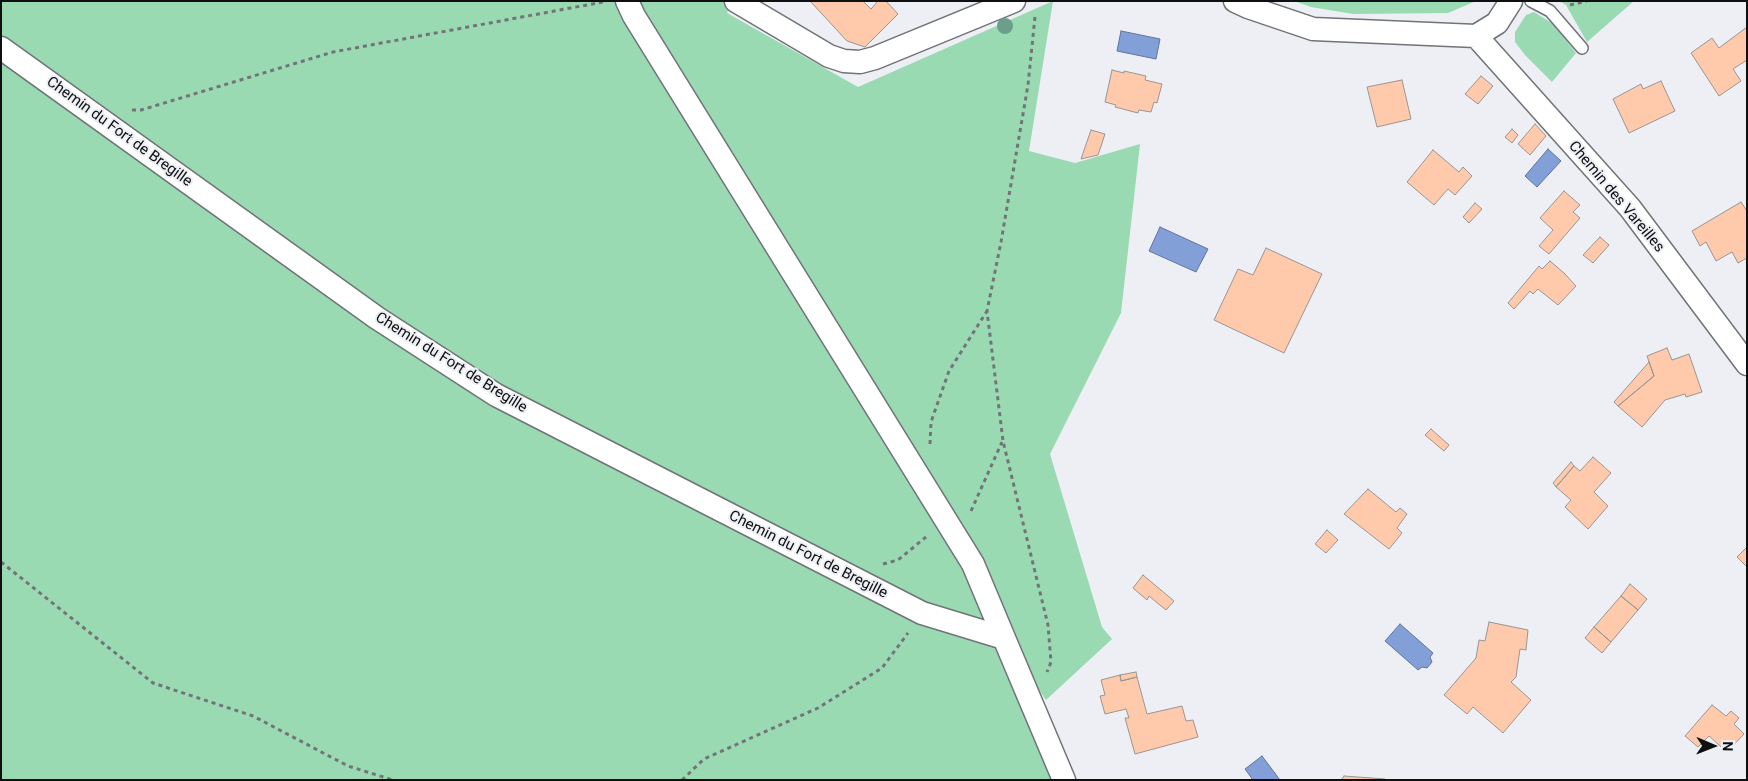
<!DOCTYPE html>
<style>
body{margin:0}
#map{position:relative;width:1748px;height:781px;overflow:hidden;background:#edeff4;font-family:Roboto,sans-serif}
canvas{display:block}
.frame{position:absolute;inset:0;border:2px solid #0e0f10;pointer-events:none}
.north{position:absolute;left:1688px;top:721px;width:50px;height:50px;-webkit-text-stroke:4px #edeff4;paint-order:stroke;rotate:91deg;font-size:14px;font-weight:700;line-height:20px;text-align:center;color:#0e0f10}
.north::after{content:'';display:block;margin:auto;width:18px;height:22px;background:#0e0f10;clip-path:polygon(50% 0,100% 100%,50% 72%,0 100%)}
</style>
<div id="map">
<canvas width="1748" height="781"></canvas>
<div class="frame"></div>
<div class="north">N</div>
</div>
<script>
const g = document.querySelector('canvas').getContext('2d');
g.lineJoin = 'round';
function fill(path, color) {
  g.fillStyle = color;
  g.fill(path, 'evenodd');
}
function poly(rows) {
  const path = new Path2D();
  for (const r of rows) {
    path.moveTo(r[0], r[1]);
    for (let i = 2; i < r.length; i += 2) path.lineTo(r[i], r[i + 1]);
  }
  return path;
}
function trace(path, color, width, dash) {
  g.strokeStyle = color;
  g.lineWidth = width;
  g.lineCap = dash ? 'butt' : 'round';
  g.setLineDash(dash || []);
  g.stroke(path);
}
function label(font, color, halo, rows, align = 'center') {
  g.font = font + ' Roboto,sans-serif';
  g.lineWidth = 4;
  g.setLineDash([]);
  g.textBaseline = 'middle';
  g.strokeStyle = halo;
  g.fillStyle = color;
  for (const [text, x, y, turn = 0] of rows) {
    g.save();
    g.translate(x, y);
    g.rotate((+turn || 0) * Math.PI / 180);
    g.textAlign = isNaN(turn) ? turn : align;
    if (halo) g.strokeText(text, 0, 0);
    g.fillText(text, 0, 0);
    g.restore();
  }
}
const green = poly([
 [1,1,731,1,727,13,858,87,1053,1,1029,151,1075,163,1140,144,1121,313,1050,454,1102,627,1112,639,1046,700,1008,645,1058,780,1,780],
 [1294,1,1476,1,1448,13,1353,14,1311,7],
 [1559,1,1634,1,1587,42,1566,5],
 [1534,12,1555,25,1576,53,1552,82,1525,55,1515,42,1515,32,1526,15]
]);
const water = poly([
 [1121,31,1160,39,1156,59,1117,51,1121,31],
 [1548,149,1561,161,1537,187,1525,176,1548,149],
 [1160,227,1208,249,1196,272,1149,251,1160,227],
 [1400,624,1433,653,1430,657,1432,662,1427,668,1422,667,1418,670,1385,641,1400,624],
 [1262,756,1280,780,1253,780,1245,769,1262,756]
]);
const building = poly([
 [810,1,863,1,871,9,878,1,886,1,898,14,865,47,847,41,810,1],
 [1747,27,1747,60,1733,69,1741,81,1719,96,1691,53,1712,38,1719,48,1747,27],
 [1112,70,1124,73,1124,71,1146,76,1145,80,1162,84,1157,103,1154,102,1151,112,1139,110,1138,113,1115,107,1116,105,1105,102,1112,70],
 [1481,76,1493,86,1478,104,1465,94,1481,76],
 [1402,80,1411,119,1377,127,1367,87,1402,80],
 [1661,81,1675,111,1629,133,1613,99,1641,84,1643,89,1661,81],
 [1535,124,1546,136,1530,155,1518,144,1535,124],
 [1512,129,1518,135,1512,143,1505,137,1512,129],
 [1091,130,1105,134,1098,155,1081,159,1091,130],
 [1433,150,1459,172,1463,167,1472,176,1455,195,1448,189,1434,205,1407,182,1433,150],
 [1564,191,1580,205,1573,212,1580,218,1549,254,1539,246,1553,230,1540,218,1564,191],
 [1741,202,1747,211,1747,258,1738,263,1732,252,1716,261,1706,242,1700,246,1692,231,1741,202],
 [1475,203,1482,209,1469,223,1463,217,1475,203],
 [1600,237,1609,245,1593,263,1583,255,1600,237],
 [1266,248,1322,274,1284,353,1214,320,1238,269,1253,275,1266,248],
 [1550,261,1564,273,1576,286,1558,305,1538,289,1533,294,1530,291,1514,309,1508,303,1539,266,1542,269,1550,261],
 [1667,348,1672,360,1689,354,1702,392,1686,397,1685,394,1665,400,1642,427,1618,406,1654,376,1647,356,1667,348],
 [1649,362,1654,376,1618,406,1614,402,1649,362],
 [1431,429,1449,445,1444,451,1425,435,1431,429],
 [1593,457,1611,473,1594,492,1608,506,1588,529,1565,507,1571,500,1556,487,1574,466,1580,471,1593,457],
 [1571,462,1574,466,1556,487,1553,483,1571,462],
 [1368,489,1396,512,1400,508,1407,514,1397,528,1402,533,1389,549,1344,514,1368,489],
 [1327,530,1338,540,1326,553,1315,544,1327,530],
 [1747,547,1747,567,1737,557,1747,547],
 [1143,575,1174,601,1166,610,1149,596,1147,600,1133,588,1143,575],
 [1630,584,1647,599,1638,610,1621,596,1630,584],
 [1621,596,1638,610,1611,642,1594,627,1621,596],
 [1489,622,1528,630,1526,650,1520,649,1516,677,1511,682,1531,700,1503,733,1473,707,1467,714,1444,695,1476,658,1479,640,1485,641,1489,622],
 [1594,627,1611,642,1602,653,1585,638,1594,627],
 [1136,672,1137,677,1121,681,1120,675,1136,672],
 [1120,675,1121,681,1137,677,1147,714,1182,706,1186,721,1193,720,1198,737,1135,754,1125,718,1129,718,1126,709,1105,714,1100,696,1105,695,1101,680,1120,675],
 [1712,705,1726,716,1731,711,1739,718,1734,724,1744,734,1727,752,1709,736,1698,747,1685,736,1712,705],
 [1344,776,1385,779,1385,780,1341,780,1344,776]
]);
const path = poly([
 [1570,5,1587,1],
 [1035,17,1028,85,1001,242,987,311,1003,441,1048,625,1051,662,1047,672],
 [132,110,141,110,333,52,603,2],
 [930,444,931,422,949,371,987,311],
 [971,511,1002,442],
 [1,562,153,683,253,716,348,766,393,780],
 [883,564,898,560,926,537],
 [682,780,704,759,818,708,882,668,908,633]
]);
const lane = poly([
 [1531,1,1550,11,1582,48]
]);
const street = poly([
 [736,1,829,56,844,61,860,62,875,58,1014,1],
 [1235,1,1248,7,1313,29,1476,36,1497,23,1511,1],
 [1476,36,1630,208,1747,364],
 [1,48,377,318,496,395,922,613,1004,638,973,564,634,16,627,1],
 [1004,638,1064,780]
]);
const trees = [
 [1005,26]
];
const streetNames = [
 ["Chemin du Fort de Bregille",119,132,36],
 ["Chemin des Vareilles",1616,197,50],
 ["Chemin du Fort de Bregille",451,363,32],
 ["Chemin du Fort de Bregille",808,555,27]
];
fill(green, '#9adab3');
fill(water, '#839fd8');
trace(water, '#60749c', 1);
fill(building, '#ffc9ac');
trace(building, '#999592', 1);
trace(lane, '#707377', 14);
trace(street, '#707377', 25);
trace(path, '#737477', 3, [4, 4]);
trace(lane, '#fff', 11);
trace(street, '#fff', 22);
g.fillStyle = '#6c9e8c';
for (const [x, y] of trees) {
  g.beginPath();
  g.arc(x, y, 8, 0, 2 * Math.PI);
  g.fill();
}
label('15px', '#0e0f10', '#edeff4', streetNames);
</script>
